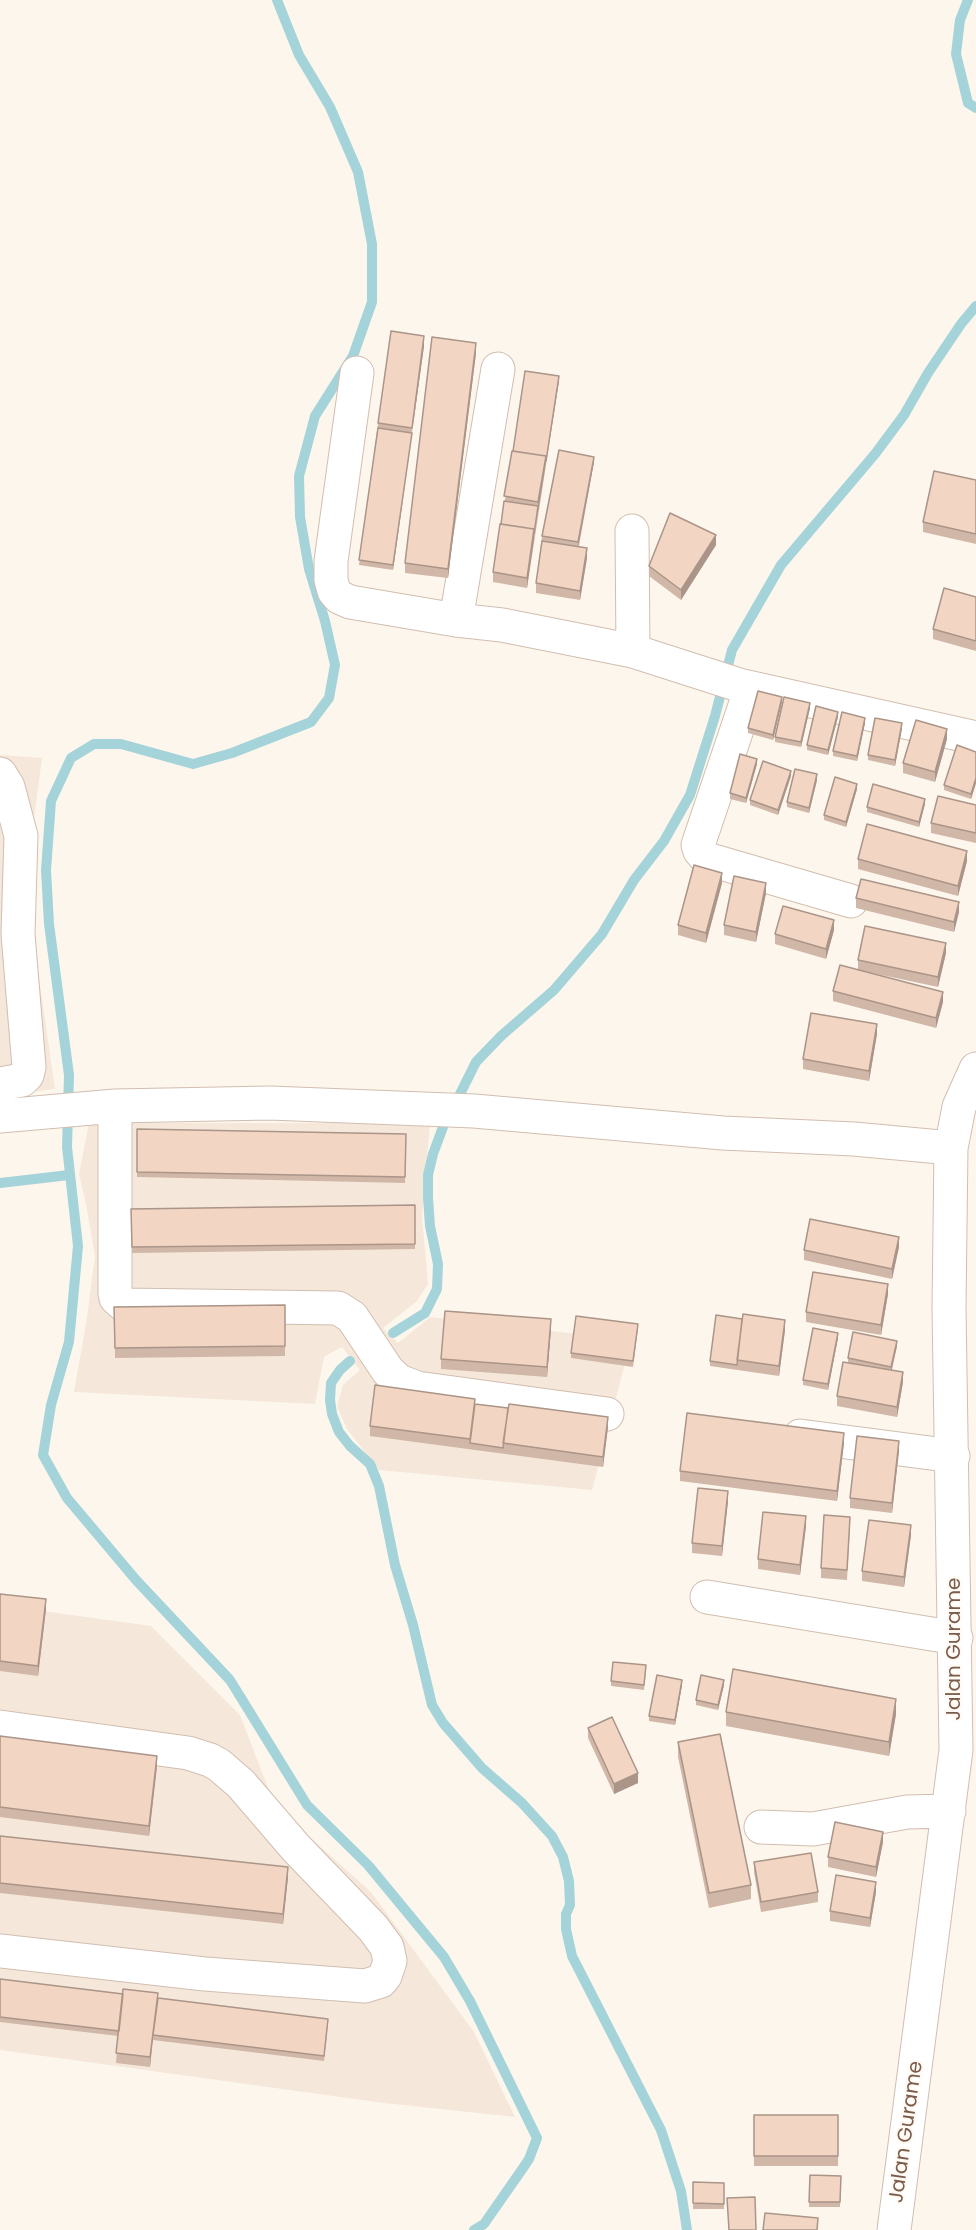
<!DOCTYPE html>
<style>
body{margin:0}
canvas{display:block;background:#fdf6ec}
</style>
<canvas width="976" height="2230"></canvas>
<script>
const g = document.querySelector('canvas').getContext('2d');
g.lineJoin = 'round';
function fill(path, color) {
  g.fillStyle = color;
  g.fill(path, 'evenodd');
}
function poly(rows) {
  const path = new Path2D();
  for (const r of rows) {
    path.moveTo(r[0], r[1]);
    for (let i = 2; i < r.length; i += 2) path.lineTo(r[i], r[i + 1]);
  }
  return path;
}
function trace(path, color, width, dash) {
  g.strokeStyle = color;
  g.lineWidth = width;
  g.lineCap = dash ? 'butt' : 'round';
  g.setLineDash(dash || []);
  g.stroke(path);
}
function label(font, color, halo, rows, align = 'center') {
  g.font = font + ' Poppins,sans-serif';
  g.lineWidth = 4.5;
  g.setLineDash([]);
  g.textBaseline = 'middle';
  g.strokeStyle = halo;
  g.fillStyle = color;
  for (const [text, x, y, turn = 0] of rows) {
    g.save();
    g.translate(x, y);
    g.rotate((+turn || 0) * Math.PI / 180);
    g.textAlign = isNaN(turn) ? turn : align;
    if (halo) g.strokeText(text, 0, 0);
    g.fillText(text, 0, 0);
    g.restore();
  }
}
const residential = poly([
 [0,755,42,758,27,872,35,951,55,1089,0,1096],
 [89,1123,430,1123,422,1216,428,1284,417,1301,383,1328,398,1343,430,1317,631,1340,592,1490,379,1470,347,1429,337,1406,343,1385,360,1370,342,1347,324,1357,315,1404,74,1392,87,1318,95,1256,86,1204,79,1174],
 [0,1605,151,1626,240,1715,275,1806,371,1892,474,2032,515,2117,384,2103,0,2050]
]);
const stream = poly([
 [277,0,299,55,330,107,358,172,372,244,372,302,353,356,315,416,299,476,300,517,309,569,325,621,335,665,329,698,311,722,232,753,193,764,121,744,94,744,71,758,51,801,46,870,49,924,69,1075,67,1147,78,1246,69,1342,51,1405,43,1455,67,1498,136,1580,230,1680,307,1805,368,1865,444,1957,470,2001,537,2138,529,2159,523,2168,484,2224,474,2230],
 [968,0,960,20,956,54,968,103,976,108],
 [460,1094,476,1062,501,1036,554,990,602,934,634,880,664,841,690,795,715,716,732,650,781,565,875,454,904,415,928,373,961,324,976,306],
 [0,1183,69,1175],
 [393,1333,425,1313,437,1289,438,1264,430,1226,428,1198,428,1175,433,1154,443,1127],
 [350,1361,340,1370,331,1383,330,1400,332,1414,339,1432,350,1446,370,1464,379,1486,395,1565,413,1625,432,1705,443,1723,482,1768,522,1803,552,1836,563,1857,569,1881,570,1905,566,1914,566,1929,572,1956,661,2130,681,2191,687,2230]
]);
const minor = poly([
 [357,373,331,561,331,580,334,591,339,597,350,602,456,620,502,625,633,651,739,685,976,738],
 [632,531,633,651],
 [456,620,498,369],
 [751,688,698,845,700,851,707,859,851,901],
 [0,774,8,787,21,836,18,934,29,1067,27,1075,22,1080,0,1084],
 [115,1106,115,1293,116,1298,124,1305,338,1308,352,1317,388,1371,399,1381,417,1388,607,1414],
 [0,1116,115,1106,270,1103,474,1111,723,1133,854,1139,951,1148],
 [800,1436,953,1456],
 [707,1597,956,1638],
 [0,1727,188,1753,210,1760,219,1765,241,1784,296,1848,373,1928,387,1947,390,1961,385,1976,381,1981,365,1986,205,1974,0,1951],
 [761,1827,813,1829,907,1812,949,1811],
 [894,2230,956,1750,949,1308,951,1148,959,1107,976,1069]
]);
const wall = poly([
 [424,346,393,570,359,565,378,423],
 [476,353,448,578,405,573,405,563],
 [559,381,527,588,493,582,493,572,513,451],
 [594,462,579,546,587,558,580,600,536,593,536,583,542,536],
 [976,480,976,544,923,532,923,522],
 [716,545,681,600,649,576,649,566],
 [976,597,976,651,933,639,933,629],
 [782,702,773,740,748,733,748,728],
 [810,708,801,747,775,742,775,737],
 [838,717,828,755,807,750,807,745],
 [865,723,857,761,833,756,833,751],
 [902,728,895,766,868,760,868,755],
 [947,739,935,782,903,773,903,763],
 [976,752,976,783,971,799,944,790,944,785],
 [757,764,746,803,730,799,730,793],
 [791,776,778,815,750,805,750,800],
 [817,780,809,813,787,807,787,802],
 [857,789,846,827,824,820,824,815],
 [925,804,919,827,867,812,867,807],
 [976,805,976,843,931,833,931,823],
 [858,859,967,861,958,896,858,869],
 [722,883,706,943,678,935,678,925],
 [766,893,756,942,724,935,724,925],
 [856,898,959,912,954,932,856,908],
 [834,930,826,959,775,944,775,934],
 [946,953,938,987,858,970,858,960],
 [833,991,943,1002,936,1028,833,1001],
 [877,1034,869,1081,803,1069,803,1059],
 [137,1129,406,1134,405,1183,137,1177],
 [415,1205,415,1249,132,1253,131,1209],
 [899,1247,892,1279,804,1260,804,1250],
 [888,1294,881,1335,806,1322,806,1312],
 [285,1305,285,1356,115,1358,114,1307],
 [551,1329,547,1377,441,1369,441,1359],
 [638,1329,633,1367,571,1358,571,1353],
 [785,1330,779,1376,710,1366,710,1361],
 [838,1338,828,1390,803,1385,803,1380],
 [897,1346,892,1370,903,1382,897,1417,837,1406,837,1396,848,1362,848,1358],
 [475,1404,608,1427,603,1467,370,1436,370,1426],
 [844,1443,837,1501,680,1481,680,1471],
 [899,1451,892,1513,850,1508,850,1498],
 [728,1501,722,1556,692,1553,692,1543],
 [806,1526,800,1575,758,1569,758,1559],
 [850,1527,847,1580,821,1578,821,1568],
 [911,1535,904,1587,862,1581,862,1571],
 [0,1594,46,1609,38,1676,0,1671],
 [646,1670,644,1690,611,1686,611,1681],
 [682,1685,675,1725,649,1721,649,1716],
 [724,1685,718,1710,696,1705,696,1700],
 [726,1712,896,1714,889,1756,726,1726],
 [588,1728,638,1783,614,1794,588,1738],
 [0,1736,157,1766,149,1836,0,1817],
 [678,1742,751,1885,751,1899,709,1908,678,1757],
 [0,1836,288,1877,283,1924,0,1893],
 [883,1842,876,1877,828,1867,828,1857],
 [754,1862,818,1892,818,1902,761,1912,754,1872],
 [876,1892,870,1927,830,1921,830,1911],
 [0,1979,158,1998,328,2024,324,2061,153,2040,150,2067,116,2063,118,2036,0,2022],
 [754,2115,838,2115,838,2166,754,2166],
 [810,2175,841,2176,840,2207,809,2207],
 [693,2182,724,2183,724,2209,693,2209]
]);
const shadedWall = poly([
 [424,336,424,346,393,570,393,565,412,433],
 [476,343,476,353,448,578,448,569],
 [559,376,559,381,538,512,538,502],
 [594,457,594,462,578,547,578,542],
 [534,529,534,539,527,588,527,578],
 [716,535,716,545,681,600,681,590],
 [587,548,587,558,580,600,580,591],
 [782,697,782,702,773,740,773,735],
 [810,703,810,708,801,747,801,742],
 [838,712,838,717,828,755,828,750],
 [865,718,865,723,857,761,857,756],
 [902,723,902,728,895,766,895,760],
 [947,729,947,739,935,782,935,772],
 [757,759,757,764,746,803,746,798],
 [791,771,791,776,778,815,778,810],
 [817,774,817,780,809,813,809,808],
 [976,778,976,783,971,799,971,794],
 [857,784,857,789,846,827,846,822],
 [925,799,925,804,919,827,919,822],
 [967,851,967,861,958,896,958,886],
 [722,873,722,883,706,943,706,933],
 [766,883,766,893,756,942,756,932],
 [959,902,959,912,954,932,954,922],
 [834,920,834,930,826,959,826,949],
 [946,943,946,953,938,987,938,977],
 [943,992,943,1002,936,1028,936,1018],
 [877,1024,877,1034,869,1081,869,1071],
 [899,1237,899,1247,892,1279,892,1269],
 [888,1284,888,1294,881,1335,881,1325],
 [551,1319,551,1329,547,1377,547,1367],
 [785,1320,785,1330,779,1376,779,1366],
 [838,1333,838,1338,828,1390,828,1384],
 [897,1341,897,1346,891,1372,891,1367],
 [903,1372,903,1382,897,1417,897,1407],
 [608,1417,608,1427,603,1467,603,1457],
 [844,1433,844,1443,837,1501,837,1491],
 [899,1441,899,1451,892,1513,892,1503],
 [728,1491,728,1501,722,1556,722,1546],
 [806,1516,806,1526,800,1575,800,1565],
 [911,1525,911,1535,904,1587,904,1577],
 [46,1599,46,1609,38,1676,38,1666],
 [682,1680,682,1685,675,1725,675,1720],
 [724,1680,724,1685,718,1710,718,1705],
 [896,1699,896,1714,889,1756,889,1742],
 [157,1756,157,1766,149,1836,149,1826],
 [638,1773,638,1783,614,1794,614,1784],
 [883,1832,883,1842,876,1877,876,1867],
 [288,1867,288,1877,283,1924,283,1914],
 [876,1882,876,1892,870,1927,870,1918],
 [158,1993,158,2003,153,2035,150,2067,150,2057]
]);
const building = poly([
 [391,331,424,336,412,428,378,423,391,331],
 [432,337,476,343,448,569,405,563,432,337],
 [525,371,559,376,546,461,546,456,513,451,525,371],
 [378,428,412,433,393,565,359,560,378,428],
 [559,450,594,457,578,542,542,536,559,450],
 [512,451,546,456,538,502,504,496,512,451],
 [934,471,976,480,976,534,923,522,934,471],
 [504,501,538,506,534,534,534,529,501,524,504,501],
 [670,513,716,535,681,590,649,566,670,513],
 [500,524,534,529,527,578,493,572,500,524],
 [542,541,587,548,580,591,536,583,542,541],
 [944,588,976,597,976,641,933,629,944,588],
 [758,691,782,697,773,735,748,728,758,691],
 [784,697,810,703,801,742,775,737,784,697],
 [816,706,838,712,828,750,807,745,816,706],
 [842,712,865,718,857,756,833,751,842,712],
 [875,718,902,723,895,760,868,755,875,718],
 [916,720,947,729,935,772,903,763,916,720],
 [957,745,976,752,976,778,971,794,944,785,957,745],
 [740,754,757,759,746,798,730,793,740,754],
 [763,761,791,771,778,810,750,800,763,761],
 [795,769,817,774,809,808,787,802,795,769],
 [835,777,857,784,846,822,824,815,835,777],
 [873,784,925,799,919,822,867,807,873,784],
 [938,796,976,805,976,833,931,823,938,796],
 [867,824,967,851,958,886,858,859,867,824],
 [694,865,722,873,706,933,678,925,694,865],
 [734,876,766,883,756,932,724,925,734,876],
 [861,879,959,902,954,922,856,898,861,879],
 [783,906,834,920,826,949,775,934,783,906],
 [865,926,946,943,938,977,858,960,865,926],
 [840,965,943,992,936,1018,833,991,840,965],
 [811,1013,877,1024,869,1071,803,1059,811,1013],
 [137,1129,406,1134,405,1177,137,1172,137,1129],
 [415,1205,415,1244,132,1247,131,1209,415,1205],
 [810,1219,899,1237,892,1269,804,1250,810,1219],
 [813,1272,888,1284,881,1325,806,1312,813,1272],
 [285,1305,285,1346,115,1348,114,1307,285,1305],
 [445,1311,551,1319,547,1367,441,1359,445,1311],
 [743,1314,785,1320,779,1366,737,1360,743,1314],
 [716,1315,742,1319,737,1365,710,1361,716,1315],
 [576,1316,638,1324,633,1361,571,1353,576,1316],
 [813,1328,838,1333,828,1384,803,1380,813,1328],
 [853,1332,897,1341,891,1367,848,1358,853,1332],
 [843,1362,903,1372,897,1407,837,1396,843,1362],
 [375,1385,475,1399,470,1439,370,1426,375,1385],
 [475,1404,508,1408,503,1448,470,1443,475,1404],
 [509,1404,608,1417,603,1457,503,1443,509,1404],
 [687,1413,844,1433,837,1491,680,1471,687,1413],
 [857,1436,899,1441,892,1503,850,1498,857,1436],
 [698,1488,728,1491,722,1546,692,1543,698,1488],
 [763,1512,806,1516,800,1565,758,1559,763,1512],
 [824,1515,850,1517,847,1570,821,1568,824,1515],
 [869,1520,911,1525,904,1577,862,1571,869,1520],
 [0,1594,46,1599,38,1666,0,1661,0,1594],
 [613,1662,646,1665,644,1685,611,1681,613,1662],
 [733,1669,896,1699,889,1742,726,1712,733,1669],
 [657,1675,682,1680,675,1720,649,1716,657,1675],
 [701,1675,724,1680,718,1705,696,1700,701,1675],
 [612,1717,638,1773,614,1784,588,1728,612,1717],
 [720,1734,751,1885,709,1893,678,1742,720,1734],
 [0,1736,157,1756,149,1826,0,1807,0,1736],
 [835,1822,883,1832,876,1867,828,1857,835,1822],
 [0,1836,288,1867,283,1914,0,1883,0,1836],
 [811,1853,818,1892,761,1902,754,1862,811,1853],
 [836,1875,876,1882,870,1918,830,1911,836,1875],
 [0,1979,123,1994,119,2031,0,2017,0,1979],
 [123,1989,158,1993,150,2057,116,2053,123,1989],
 [158,1998,328,2019,324,2056,153,2035,158,1998],
 [754,2115,838,2115,838,2156,754,2156,754,2115],
 [810,2175,841,2176,840,2202,809,2202,810,2175],
 [693,2182,724,2183,724,2204,693,2203,693,2182],
 [755,2197,756,2230,729,2230,727,2198,755,2197],
 [765,2213,818,2218,817,2230,763,2230,765,2213]
]);
const streetNames = [
 ["Jalan Gurame",955,1649,-90],
 ["Jalan Gurame",907,2132,-82]
];
fill(residential, '#f5e8da');
trace(stream, '#a5d3da', 10);
trace(minor, '#d1beb0', 35);
trace(minor, '#fff', 33);
fill(wall, '#d1b7a8');
fill(shadedWall, '#aa9588');
fill(building, '#f3d5c3');
trace(building, '#aa9588', 1.5);
label('20px', '#7a5c4d', '#fffaf3', streetNames);
</script>
